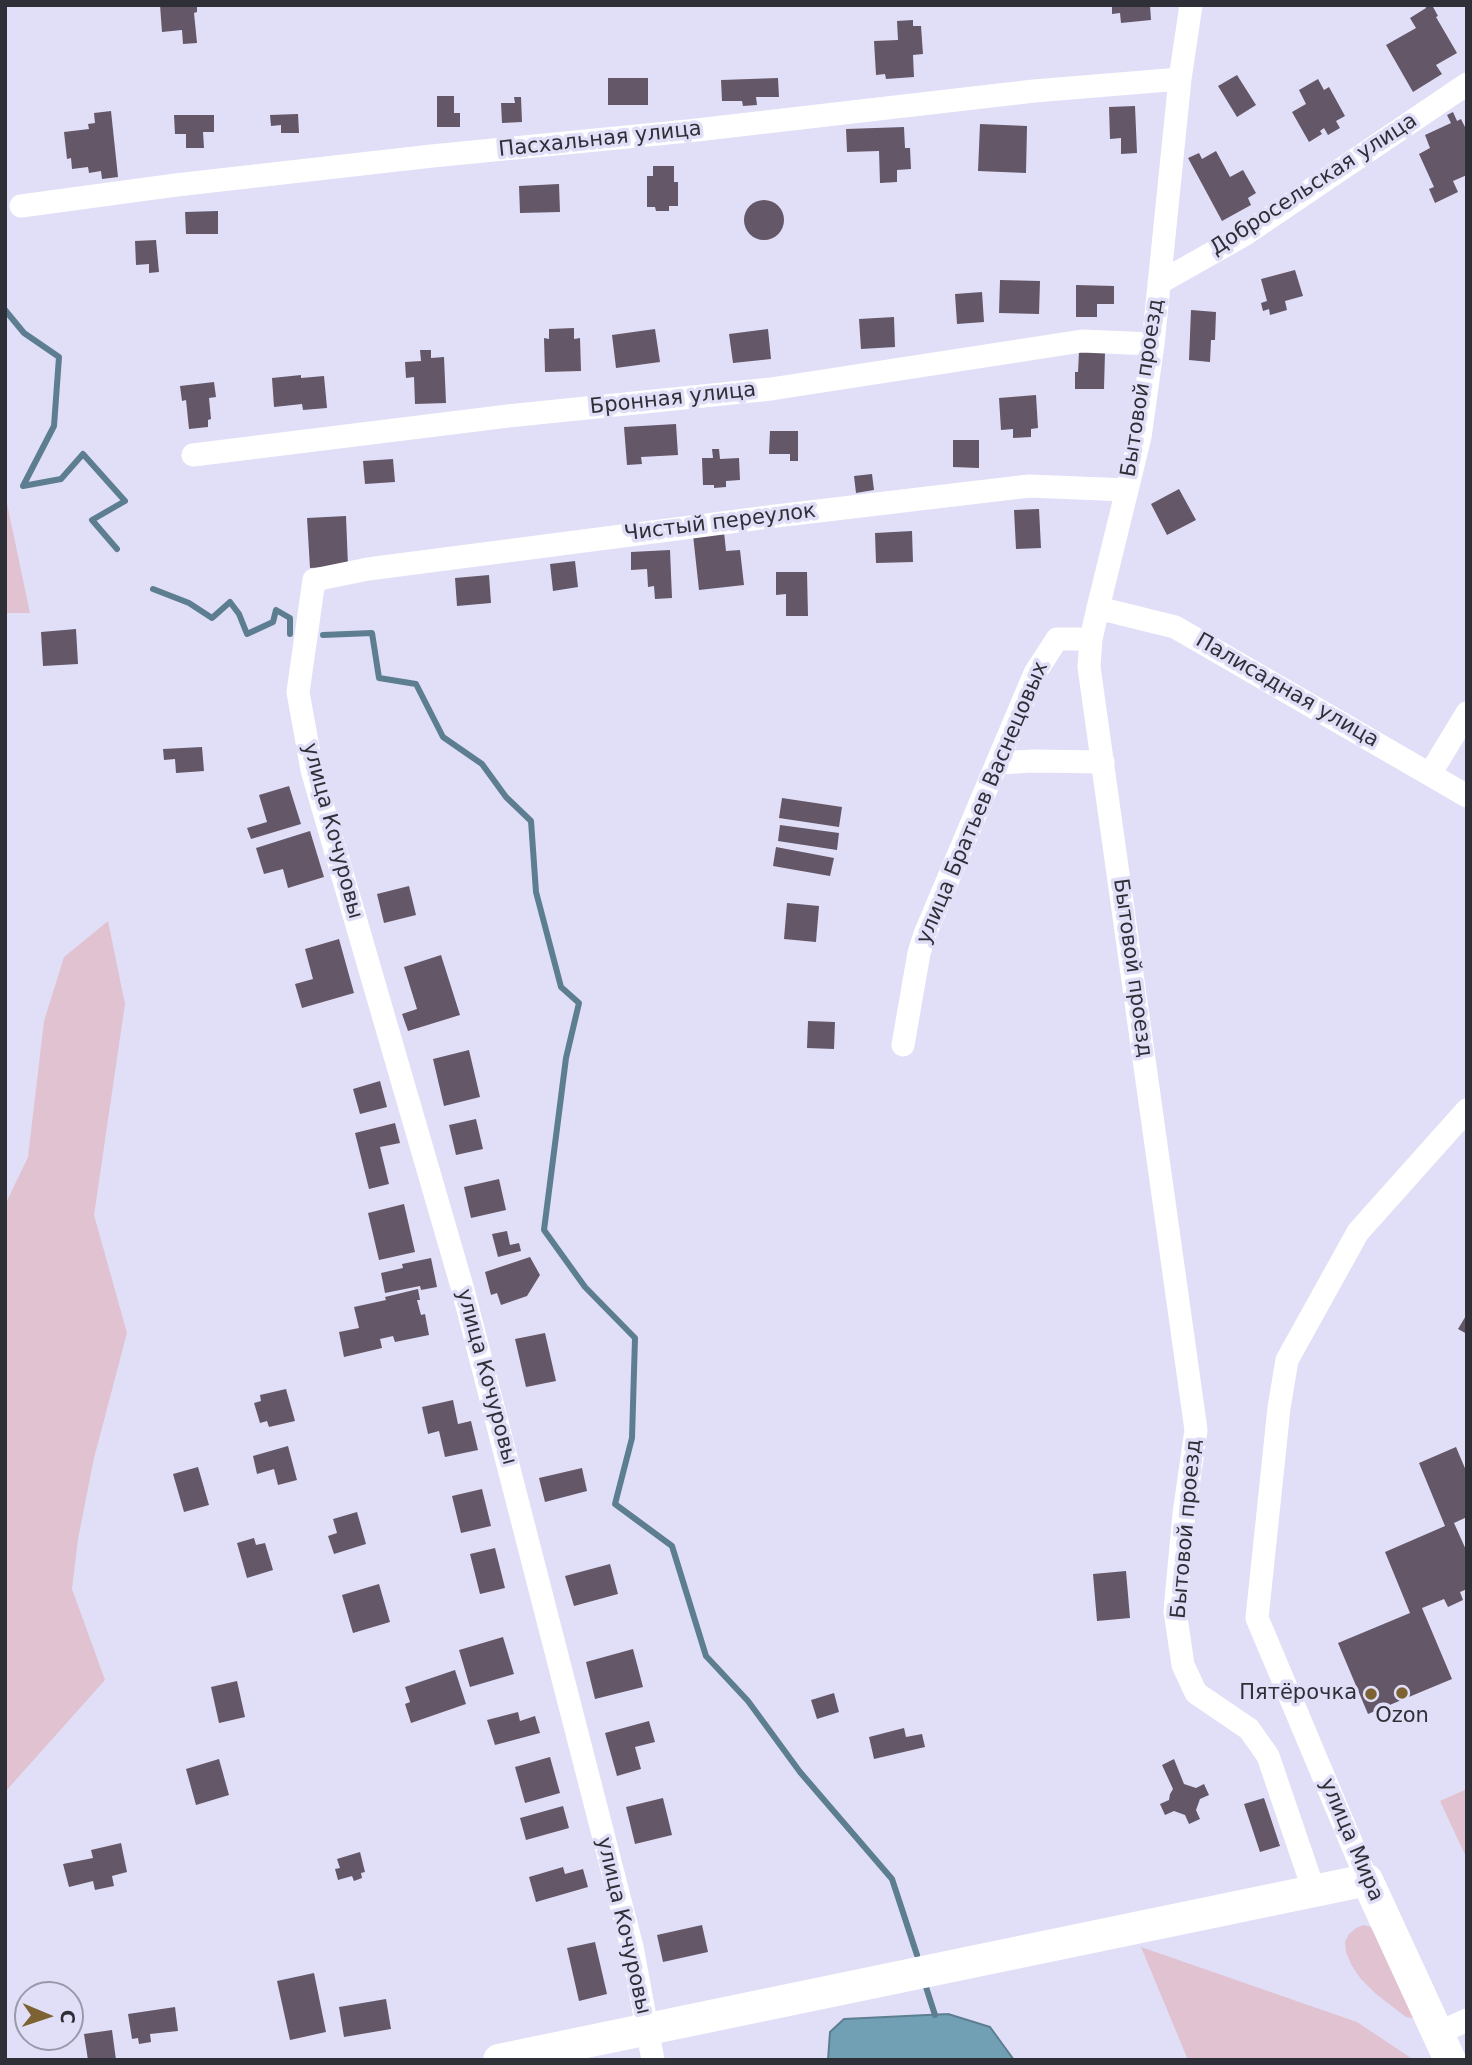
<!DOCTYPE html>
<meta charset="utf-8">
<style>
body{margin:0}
#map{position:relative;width:1472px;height:2065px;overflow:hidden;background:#e1dff7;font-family:"DejaVu Sans",sans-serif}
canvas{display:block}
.frame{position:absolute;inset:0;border:7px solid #2f2f38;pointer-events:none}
.north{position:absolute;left:14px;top:1981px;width:70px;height:70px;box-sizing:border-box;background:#e1dff7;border:2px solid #9a99ab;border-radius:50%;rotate:92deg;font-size:19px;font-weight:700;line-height:28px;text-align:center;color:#2f2f38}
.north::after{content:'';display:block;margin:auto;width:24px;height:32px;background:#7d6334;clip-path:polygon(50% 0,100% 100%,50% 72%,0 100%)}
</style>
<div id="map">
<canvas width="1472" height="2065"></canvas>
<div class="frame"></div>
<div class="north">С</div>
</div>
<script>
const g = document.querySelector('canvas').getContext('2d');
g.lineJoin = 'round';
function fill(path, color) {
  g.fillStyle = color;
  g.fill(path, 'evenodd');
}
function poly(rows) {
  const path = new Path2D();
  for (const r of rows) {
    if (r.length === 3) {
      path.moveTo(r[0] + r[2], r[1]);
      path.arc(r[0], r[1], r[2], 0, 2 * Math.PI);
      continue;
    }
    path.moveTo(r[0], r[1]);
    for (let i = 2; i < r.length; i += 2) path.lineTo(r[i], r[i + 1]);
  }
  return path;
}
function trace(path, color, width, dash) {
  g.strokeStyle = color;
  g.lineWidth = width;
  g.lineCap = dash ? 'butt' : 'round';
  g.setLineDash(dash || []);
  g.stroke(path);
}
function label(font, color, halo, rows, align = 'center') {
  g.font = font + ' "DejaVu Sans",sans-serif';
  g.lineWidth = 7;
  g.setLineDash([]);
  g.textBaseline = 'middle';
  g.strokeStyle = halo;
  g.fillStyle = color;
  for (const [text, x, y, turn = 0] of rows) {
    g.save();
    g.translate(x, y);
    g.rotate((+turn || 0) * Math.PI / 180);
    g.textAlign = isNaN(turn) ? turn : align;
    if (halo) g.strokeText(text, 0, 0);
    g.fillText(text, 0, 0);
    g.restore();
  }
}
const green = poly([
 [5,494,30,613,5,613],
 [108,921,125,1004,94,1215,127,1333,94,1458,78,1539,72,1589,105,1680,5,1792,5,1205,28,1157,44,1021,64,957],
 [1467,1789,1467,1859,1440,1801],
 [1364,1925,1374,1928,1417,2016,1413,2018,1406,2017,1376,1994,1361,1979,1352,1966,1346,1952,1345,1942,1349,1934,1356,1928],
 [1141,1947,1357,2022,1414,2060,1188,2060]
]);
const water = poly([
 [948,2014,990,2027,1014,2060,828,2060,830,2032,844,2019,948,2014]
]);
const stream = poly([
 [5,310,24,333,59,357,54,426,23,486,61,479,83,454,125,501,92,520,117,549],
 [153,589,189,603,212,618,230,602,239,614,247,634,273,622,276,610,290,618,290,634],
 [323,635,372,633,379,678,416,684,443,737,482,764,506,797,531,821,536,892,561,987,579,1003,566,1058,544,1230,585,1287,635,1338,632,1438,615,1504,672,1546,706,1656,748,1701,800,1772,892,1879,917,1955],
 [925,1984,935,2015]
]);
const building = poly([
 [160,5,197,7,197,12,194,13,197,43,183,44,182,30,162,32],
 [1112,5,1150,5,1151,20,1121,23,1120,13,1112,14],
 [1425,5,1432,5,1438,16,1436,17,1457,53,1436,65,1442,74,1413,92,1386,45,1416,28,1410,18,1426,8],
 [913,20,913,26,921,26,923,54,913,55,914,77,886,79,885,74,876,75,874,41,898,40,897,21],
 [1237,75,1256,105,1237,117,1218,86],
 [608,78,648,78,648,105,608,105],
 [778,78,779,97,756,97,757,105,743,106,742,101,722,101,721,80],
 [1318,79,1324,90,1329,87,1345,116,1336,121,1340,128,1328,135,1324,128,1320,131,1322,134,1309,142,1292,112,1306,104,1299,90],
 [437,96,454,96,454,113,460,113,460,127,437,127],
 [514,97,521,97,522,122,502,123,501,103,515,103],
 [1135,106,1137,153,1121,154,1121,138,1110,139,1109,107],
 [111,111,118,177,102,179,101,171,89,173,88,167,72,169,71,158,67,159,64,132,89,129,88,124,95,123,94,113],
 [1453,112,1457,121,1461,119,1467,131,1467,175,1453,181,1458,192,1435,203,1429,189,1434,187,1419,154,1430,148,1425,135,1451,123,1447,115],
 [298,114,299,133,281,133,281,125,271,126,270,115],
 [174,115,214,115,214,132,203,132,204,148,186,148,186,134,175,134],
 [980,124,1027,126,1026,173,978,171],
 [904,127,905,148,910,148,911,169,897,170,897,182,880,183,879,151,847,152,846,129],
 [1216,151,1230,177,1243,170,1256,193,1248,198,1251,205,1222,221,1188,158,1199,153,1202,159],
 [653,166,674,166,674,182,678,182,678,206,669,206,669,211,656,211,655,207,647,207,647,176,653,176],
 [559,184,560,212,520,213,519,186],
 [764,220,20],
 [218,211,218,234,186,234,185,212],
 [156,240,159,272,149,273,149,264,136,265,135,241],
 [1295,270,1303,296,1285,301,1287,310,1270,315,1269,309,1263,311,1261,303,1267,301,1261,279],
 [1000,280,1040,281,1039,314,999,313],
 [1076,285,1114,286,1114,304,1097,304,1097,317,1076,317],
 [982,292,984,322,957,324,955,294],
 [1191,310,1216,312,1215,340,1211,340,1210,362,1189,360],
 [894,317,895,347,861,349,859,319],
 [574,328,574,339,580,338,581,371,545,372,544,338,549,339,549,329],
 [655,329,660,362,616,368,612,335],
 [768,329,771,359,733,363,729,334],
 [420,350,431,350,431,358,444,357,446,403,415,404,414,377,406,378,405,362,421,361],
 [1079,352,1105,352,1104,389,1075,389,1075,372,1078,372],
 [301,375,301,378,324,376,327,408,303,410,302,404,274,407,272,378],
 [214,382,216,397,209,398,211,419,208,420,208,427,189,429,186,400,182,401,180,386],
 [1036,395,1038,428,1031,429,1031,437,1013,438,1013,429,1001,430,999,398],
 [676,424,678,455,641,457,642,464,627,465,624,427],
 [770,431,798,431,798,461,790,461,790,454,769,454],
 [953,440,979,440,979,468,953,467],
 [712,449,719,449,720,459,739,458,740,480,726,481,726,487,714,488,714,485,703,485,702,458,713,458],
 [393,459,395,482,365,484,363,461],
 [872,474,874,490,856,493,854,476],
 [1179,489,1196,520,1167,535,1151,504],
 [1039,509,1041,548,1016,549,1014,510],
 [346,516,348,566,310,568,307,518],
 [912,531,913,562,876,563,875,533],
 [724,532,726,551,740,550,744,585,699,590,693,535],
 [670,550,672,598,655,599,654,586,648,587,647,569,631,570,631,552],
 [575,561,578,587,553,591,550,564],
 [776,572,807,572,808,616,786,616,786,594,776,595],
 [489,575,491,603,457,606,455,578],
 [76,629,78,664,43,666,41,632],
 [202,747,204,771,176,773,175,759,164,760,163,749],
 [289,786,301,824,251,839,247,828,267,822,259,795],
 [782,798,842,807,839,827,779,818],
 [780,825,839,833,837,850,778,841],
 [310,831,324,877,288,888,283,869,264,874,256,848],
 [776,847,834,858,830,876,773,866],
 [409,886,416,915,384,923,377,894],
 [787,903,819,906,816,942,784,939],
 [339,939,354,993,302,1008,295,984,313,979,305,949],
 [441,955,460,1015,408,1031,402,1014,417,1009,404,967],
 [808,1021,835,1022,834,1049,807,1048],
 [469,1050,480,1097,444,1106,433,1059],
 [380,1081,387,1107,360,1114,353,1089],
 [476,1119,483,1149,456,1155,449,1125],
 [395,1123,400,1143,380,1147,389,1184,369,1189,355,1133],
 [499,1179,506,1210,471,1218,464,1187],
 [404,1204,415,1252,379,1260,368,1213],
 [507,1231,510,1245,519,1243,521,1251,498,1257,492,1234],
 [530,1257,540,1275,527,1296,501,1305,497,1293,491,1295,485,1272],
 [431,1258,437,1287,421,1290,420,1286,385,1293,381,1273,403,1268,402,1264],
 [418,1289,420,1300,417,1300,421,1315,425,1314,429,1335,395,1342,393,1336,380,1339,382,1348,344,1357,339,1332,359,1328,354,1307,386,1300,385,1297],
 [1467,1314,1467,1334,1458,1329],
 [545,1333,556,1381,526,1387,515,1339],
 [286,1389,295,1421,269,1427,267,1421,260,1423,254,1403,261,1401,260,1395],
 [453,1400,458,1424,471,1421,478,1450,445,1457,439,1431,428,1434,422,1407],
 [288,1446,297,1480,278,1485,274,1469,257,1474,253,1456],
 [1456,1447,1467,1473,1467,1517,1454,1523,1467,1552,1467,1589,1460,1592,1463,1600,1448,1607,1444,1599,1422,1608,1452,1679,1368,1714,1338,1643,1410,1613,1385,1552,1445,1526,1419,1463],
 [198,1467,209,1505,184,1512,173,1474],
 [582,1468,587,1491,545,1502,539,1478],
 [482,1489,491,1526,461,1533,452,1496],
 [357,1512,366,1544,334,1554,328,1536,337,1533,333,1519],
 [254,1538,256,1545,265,1543,273,1570,247,1578,237,1543],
 [495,1548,505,1588,480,1594,470,1554],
 [610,1564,618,1594,574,1606,565,1576],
 [1126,1571,1130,1618,1097,1621,1093,1574],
 [379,1584,390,1622,353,1633,342,1595],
 [503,1637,514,1674,470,1687,459,1650],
 [633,1649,643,1687,595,1699,586,1662],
 [455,1670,466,1704,411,1723,405,1704,410,1702,405,1687],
 [237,1681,245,1717,219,1723,211,1687],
 [834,1693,839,1712,817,1719,811,1700],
 [518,1712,520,1721,535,1716,540,1733,495,1745,487,1720],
 [649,1721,655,1742,635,1747,641,1769,617,1776,605,1733],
 [904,1728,906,1737,922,1734,925,1747,874,1759,869,1737],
 [550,1757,560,1793,525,1803,515,1767],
 [219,1759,229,1795,196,1805,186,1769],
 [1174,1759,1184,1784,1196,1788,1204,1784,1209,1795,1200,1799,1196,1810,1200,1819,1189,1824,1185,1815,1174,1811,1165,1815,1160,1804,1169,1800,1170,1794,1173,1789,1162,1765],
 [663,1798,672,1835,635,1844,626,1807],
 [1264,1798,1280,1846,1260,1852,1244,1804],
 [563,1806,569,1828,526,1840,520,1818],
 [121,1843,127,1872,112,1876,114,1886,95,1890,93,1881,69,1887,63,1864,93,1858,91,1850],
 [360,1852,365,1872,361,1873,362,1878,354,1881,352,1876,338,1880,335,1869,340,1868,337,1859],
 [563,1867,565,1874,583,1869,588,1887,536,1902,529,1877],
 [702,1925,708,1952,663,1962,657,1935],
 [595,1942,607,1994,579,2001,567,1948],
 [314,1973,326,2032,290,2040,277,1981],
 [386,1999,391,2029,344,2037,339,2007],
 [175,2007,178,2031,150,2034,151,2042,139,2044,138,2038,132,2039,128,2014],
 [112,2030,116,2060,88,2060,84,2034],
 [48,2037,67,2037,68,2040,49,2044]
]);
const street = poly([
 [1191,5,1180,79,1153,344,1140,437,1098,608,1091,639,1089,667,1196,1430,1184,1514,1175,1611,1183,1665,1196,1693,1249,1729,1268,1756,1314,1891],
 [21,206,176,185,432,156,688,131,1034,91,1180,79],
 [1159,283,1244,235,1467,84],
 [193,455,508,416,771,389,1082,341,1153,344],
 [1098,608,1175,627,1467,796],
 [998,763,1033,761,1103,762],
 [1430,774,1467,713],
 [903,1045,919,953,925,934,1035,673,1057,639,1091,639],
 [1367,1880,1257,1618,1279,1408,1287,1360,1358,1232,1467,1110],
 [1438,2033,1467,2020],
 [653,2060,632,1947,463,1290,312,770,298,692,314,580,368,569,776,516,1029,486,1127,490]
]);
const secondary = poly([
 [499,2060,1367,1880,1450,2060]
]);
const markers = [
 [1402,1693,7,"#7d6334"],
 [1371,1694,7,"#7d6334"]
];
const streetNames = [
 ["Пасхальная улица",600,140,-6],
 ["Добросельская улица",1314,185,-33],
 ["Бытовой проезд",1143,388,-81],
 ["Бронная улица",673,399,-6],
 ["Чистый переулок",720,523,-7],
 ["Палисадная улица",1287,691,30],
 ["улица Братьев Васнецовых",983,803,-67],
 ["улица Кочуровы",332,831,75],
 ["Бытовой проезд",1132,968,82],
 ["улица Кочуровы",486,1377,75],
 ["Бытовой проезд",1187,1529,-85],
 ["улица Мира",1351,1840,67],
 ["улица Кочуровы",623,1926,77]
];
const poiNames = [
 ["Пятёрочка",1357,1694],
 ["Ozon",1402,1717,"center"]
];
fill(green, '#e1c2d0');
fill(water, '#71a0b5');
trace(water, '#5d7e90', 2);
trace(stream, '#5d7e90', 6);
fill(building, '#645768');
trace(street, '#fff', 23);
trace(secondary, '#fff', 32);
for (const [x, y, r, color] of markers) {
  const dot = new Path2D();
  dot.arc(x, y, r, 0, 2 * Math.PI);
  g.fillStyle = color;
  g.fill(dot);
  trace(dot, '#e1dff7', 2.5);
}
label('21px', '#2f2f38', '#e1dff7', streetNames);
label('21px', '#2f2f38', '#e1dff7', poiNames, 'right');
</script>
